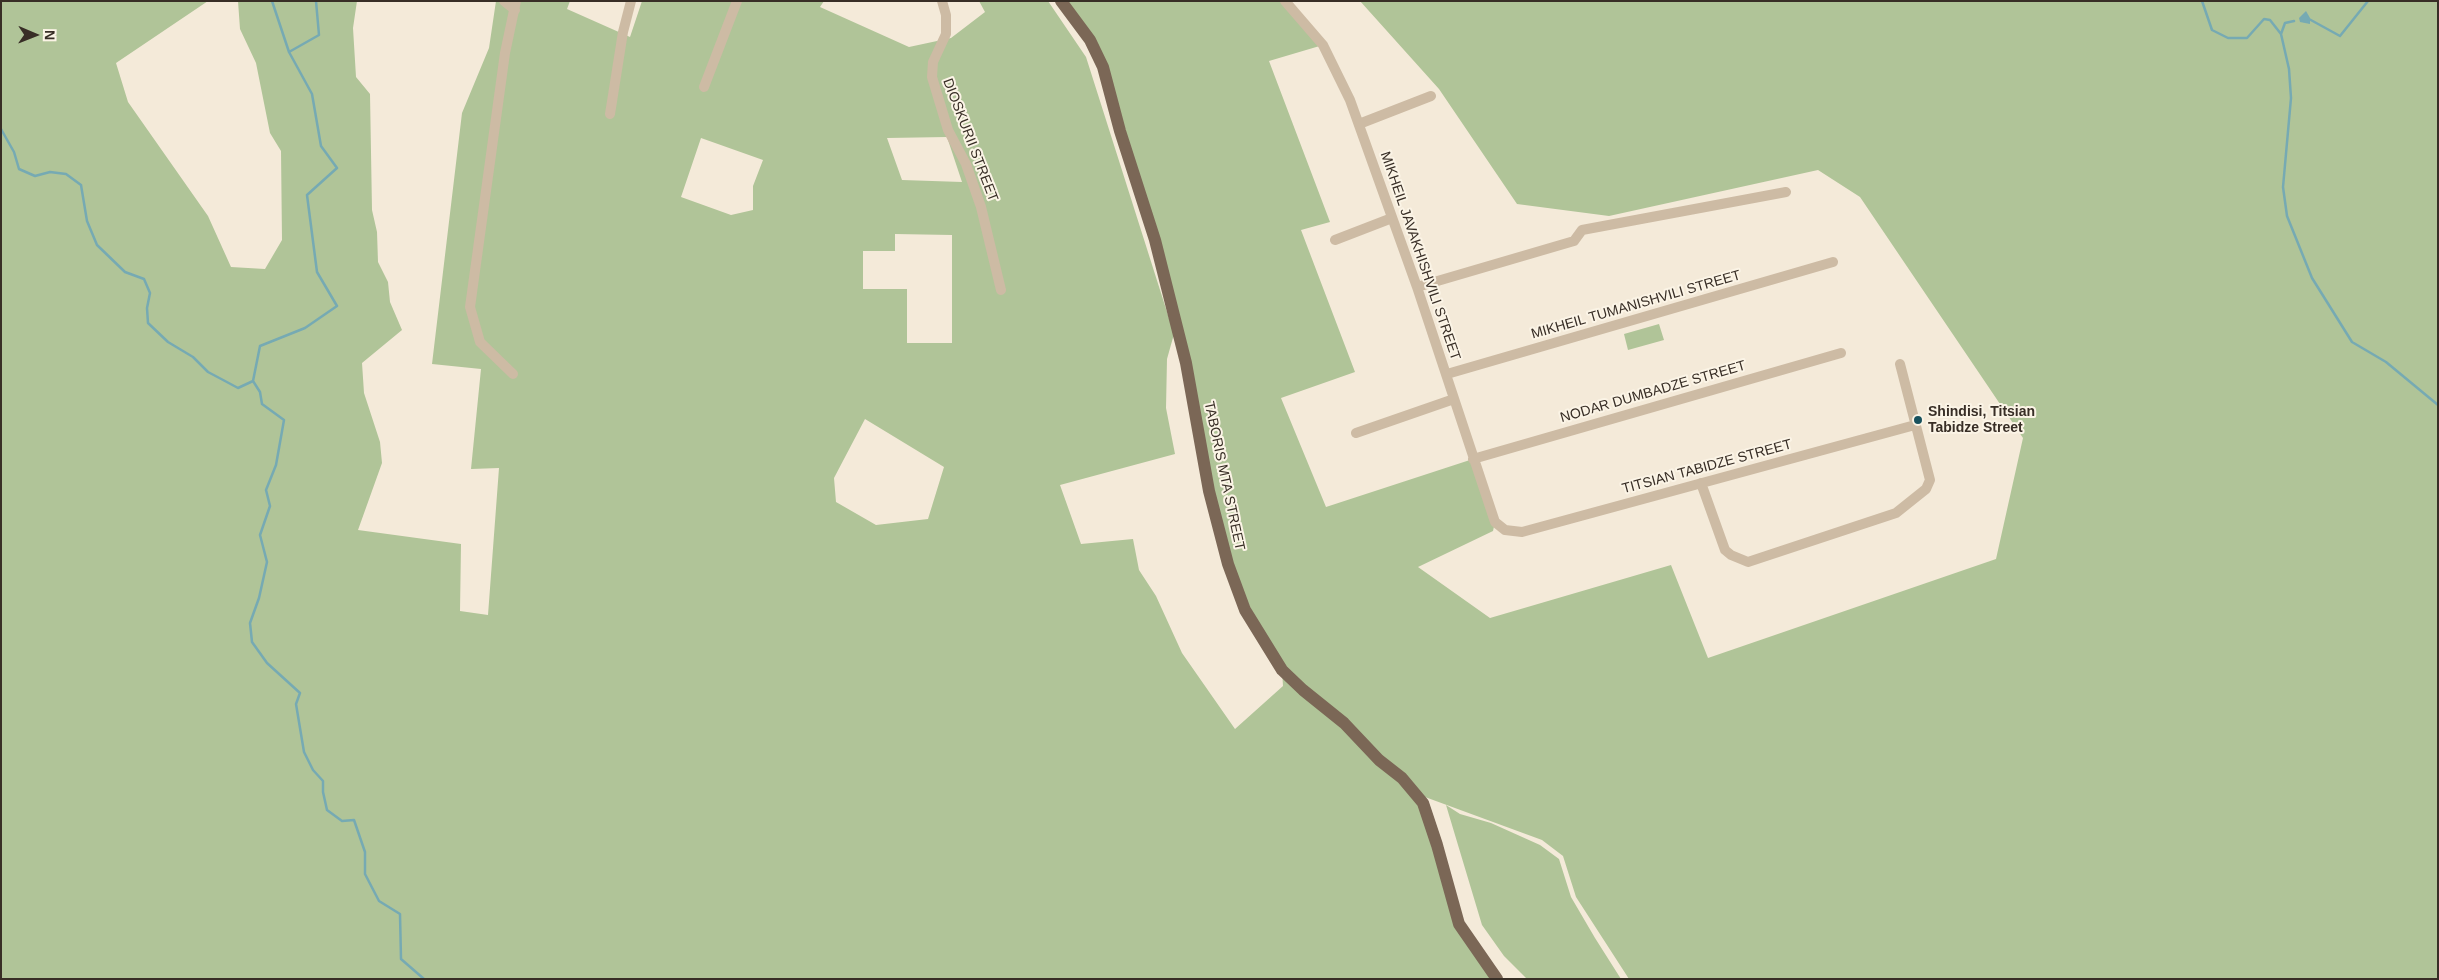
<!DOCTYPE html>
<style>
body{margin:0}
#map{position:relative;width:2439px;height:980px;overflow:hidden;background:#f4ead9;font-family:Helvetica,sans-serif}
canvas{display:block}
.frame{position:absolute;inset:0;border:2px solid #382e26;pointer-events:none}
.north{position:absolute;left:10px;top:10px;width:50px;height:50px;-webkit-text-stroke:4px #fbf4e6;paint-order:stroke;rotate:91deg;font-size:14px;font-weight:700;line-height:20px;text-align:center;color:#382e26}
.north::after{content:'';display:block;margin:auto;width:18px;height:22px;background:#382e26;clip-path:polygon(50% 0,100% 100%,50% 72%,0 100%)}
</style>
<div id="map">
<canvas width="2439" height="980"></canvas>
<div class="frame"></div>
<div class="north">N</div>
</div>
<script>
const g = document.querySelector('canvas').getContext('2d');
g.lineJoin = 'round';
function fill(path, color) {
  g.fillStyle = color;
  g.fill(path, 'evenodd');
}
function poly(rows) {
  const path = new Path2D();
  for (const r of rows) {
    path.moveTo(r[0], r[1]);
    for (let i = 2; i < r.length; i += 2) path.lineTo(r[i], r[i + 1]);
  }
  return path;
}
function trace(path, color, width, dash) {
  g.strokeStyle = color;
  g.lineWidth = width;
  g.lineCap = dash ? 'butt' : 'round';
  g.setLineDash(dash || []);
  g.stroke(path);
}
function label(font, color, halo, rows, align = 'center') {
  g.font = font + ' Helvetica,sans-serif';
  g.lineWidth = 4;
  g.setLineDash([]);
  g.textBaseline = 'middle';
  g.strokeStyle = halo;
  g.fillStyle = color;
  for (const [text, x, y, turn = 0] of rows) {
    g.save();
    g.translate(x, y);
    g.rotate((+turn || 0) * Math.PI / 180);
    g.textAlign = isNaN(turn) ? turn : align;
    if (halo) g.strokeText(text, 0, 0);
    g.fillText(text, 0, 0);
    g.restore();
  }
}
const green = poly([
 [1,1,208,1,116,63,128,102,208,216,231,267,265,269,282,240,281,151,270,133,256,63,240,29,238,1,357,1,353,28,356,77,370,94,372,210,377,232,378,262,388,282,390,302,402,330,362,363,364,393,380,442,382,463,358,530,461,544,460,611,488,615,499,468,471,469,481,369,432,364,462,113,489,48,496,1,570,1,567,9,630,37,642,1,824,1,820,7,909,47,951,38,985,12,979,1,1048,1,1086,57,1174,334,1167,359,1166,408,1175,454,1060,485,1081,544,1133,539,1139,570,1156,596,1182,653,1235,729,1283,686,1282,670,1228,564,1186,363,1103,67,1061,1,1285,1,1323,45,1269,61,1330,222,1301,230,1355,372,1281,398,1326,507,1473,459,1495,522,1493,531,1418,567,1490,618,1671,565,1708,658,1996,559,2023,438,1860,197,1818,170,1609,216,1517,204,1439,89,1360,1,2438,1,2438,979,1629,979,1576,897,1563,856,1542,840,1425,797,1457,920,1496,979,1,979],
 [947,137,962,182,902,180,887,138],
 [701,138,763,160,753,186,753,210,731,215,681,197],
 [895,234,952,235,952,343,907,343,907,289,863,289,863,251,895,251],
 [865,419,944,467,928,519,876,525,836,502,834,478],
 [1659,324,1664,340,1628,350,1624,334],
 [1446,805,1460,814,1491,823,1540,845,1559,859,1571,897,1595,938,1621,979,1527,979,1504,956,1482,925]
]);
const water = poly([
 [2306,11,2310,18,2310,24,2300,22,2299,18]
]);
const stream = poly([
 [272,1,289,52],
 [2202,1,2212,30,2228,38,2247,38,2264,19,2270,20,2281,34,2289,69,2291,98,2283,187,2287,216,2312,278,2352,342,2386,362,2438,405],
 [2309,19,2340,36,2368,1],
 [2281,34,2285,23,2294,21],
 [1,129,14,152,19,169,35,176,50,172,66,174,81,185,87,221,97,245,125,272,144,279,150,293,147,308,148,323,168,342,193,357,208,372,225,381,238,388,253,381],
 [253,381,260,392,262,404,284,420,276,465,266,490,270,506,260,535,267,562,259,598,250,623,252,642,267,663,300,693,296,704,304,752,313,770,323,781,323,792,327,810,342,821,354,820,365,852,365,874,379,901,400,914,401,959,424,979],
 [253,381,260,346,305,328,337,306,317,272,307,195,337,168,321,146,312,94,289,52,319,35,316,1]
]);
const minor = poly([
 [504,1,515,10],
 [942,1,946,15,946,34,933,62,932,77,948,130,966,164,981,207,1001,290],
 [1285,1,1323,45,1350,100,1417,287,1495,522,1505,530,1522,532,1915,425],
 [704,87,737,1],
 [610,114,623,32,631,1],
 [1359,124,1431,96],
 [1335,240,1392,218],
 [1417,287,1574,241,1582,230,1786,192],
 [513,374,480,342,470,307,505,53,516,1],
 [1447,374,1833,262],
 [1356,433,1454,399],
 [1473,459,1841,353],
 [1701,483,1725,550,1731,555,1748,562,1896,513,1926,489,1930,480,1900,364]
]);
const major = poly([
 [1061,1,1090,40,1103,67,1120,131,1155,240,1186,363,1209,491,1228,564,1245,610,1282,670,1303,690,1344,723,1379,760,1402,778,1423,803,1437,845,1459,924,1497,979]
]);
const markers = [
 [1918,420,5,"#18515d"]
];
const streetNames = [
 ["DIOSKURII STREET",970,140,69],
 ["MIKHEIL JAVAKHISHVILI STREET",1420,256,71],
 ["MIKHEIL TUMANISHVILI STREET",1636,305,-16],
 ["NODAR DUMBADZE STREET",1653,392,-16],
 ["TITSIAN TABIDZE STREET",1707,467,-15],
 ["TABORIS MTA STREET",1224,476,78]
];
const poiNames = [
 ["Shindisi, Titsian",1928,412],
 ["Tabidze Street",1928,428]
];
fill(green, '#b0c498');
fill(water, '#76aab3');
trace(stream, '#76aab3', 2.5);
trace(minor, '#cdbba4', 10);
trace(major, '#7b6756', 12);
for (const [x, y, r, color] of markers) {
  const dot = new Path2D();
  dot.arc(x, y, r, 0, 2 * Math.PI);
  g.fillStyle = color;
  g.fill(dot);
  trace(dot, '#fbf4e6', 2);
}
label('14px', '#382e26', '#fbf4e6', streetNames);
label('bold 14px', '#382e26', '#fbf4e6', poiNames, 'left');
</script>
